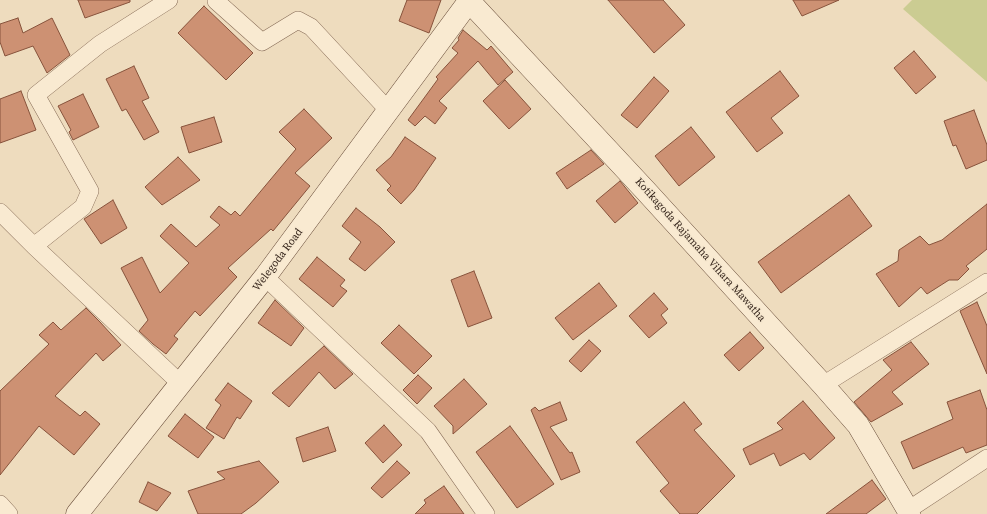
<!DOCTYPE html>
<style>
body{margin:0}
canvas{display:block;background:#eedcbe}
</style>
<canvas width="987" height="514"></canvas>
<script>
const g = document.querySelector('canvas').getContext('2d');
g.lineJoin = 'round';
function fill(path, color) {
  g.fillStyle = color;
  g.fill(path, 'evenodd');
}
function poly(rows) {
  const path = new Path2D();
  for (const r of rows) {
    path.moveTo(r[0], r[1]);
    for (let i = 2; i < r.length; i += 2) path.lineTo(r[i], r[i + 1]);
  }
  return path;
}
function trace(path, color, width, dash) {
  g.strokeStyle = color;
  g.lineWidth = width;
  g.lineCap = dash ? 'butt' : 'round';
  g.setLineDash(dash || []);
  g.stroke(path);
}
function label(font, color, halo, rows, align = 'center') {
  g.font = font + ' "Source Serif 4",serif';
  g.lineWidth = 3;
  g.setLineDash([]);
  g.textBaseline = 'middle';
  g.strokeStyle = halo;
  g.fillStyle = color;
  for (const [text, x, y, turn = 0] of rows) {
    g.save();
    g.translate(x, y);
    g.rotate((+turn || 0) * Math.PI / 180);
    g.textAlign = isNaN(turn) ? turn : align;
    if (halo) g.strokeText(text, 0, 0);
    g.fillText(text, 0, 0);
    g.restore();
  }
}
const green = poly([
 [912,0,987,0,987,82,903,9]
]);
const building = poly([
 [78,0,130,0,130,2,85,18,78,0],
 [407,0,441,0,429,33,399,21,407,0],
 [608,0,663,0,685,25,654,53,608,0],
 [793,0,839,0,802,16,793,0],
 [204,6,253,53,226,80,178,33,204,6],
 [18,18,23,33,52,18,70,55,47,73,33,46,5,56,0,42,0,24,18,18],
 [463,30,487,50,491,46,513,72,498,85,478,61,439,101,447,108,435,124,425,116,415,126,408,120,438,79,436,77,458,53,452,48,459,40,458,38,463,30],
 [914,51,936,77,916,94,894,68,914,51],
 [134,66,149,98,142,101,159,132,144,140,126,109,122,111,106,79,134,66],
 [780,71,799,96,771,118,783,133,757,152,726,112,780,71],
 [654,77,669,91,637,128,621,115,654,77],
 [505,80,531,109,509,129,483,101,505,80],
 [21,91,36,130,0,143,0,99,21,91],
 [83,94,99,127,73,140,69,132,71,130,58,106,83,94],
 [304,109,332,138,295,173,310,186,273,231,271,229,228,268,237,277,200,316,195,311,174,336,178,339,166,354,153,344,139,331,148,320,121,268,142,257,160,293,189,263,160,236,171,224,196,247,220,225,210,217,219,206,231,215,235,211,240,216,296,149,279,132,304,109],
 [974,110,987,145,987,160,966,169,956,145,953,146,944,121,974,110],
 [214,117,222,142,189,153,181,127,214,117],
 [691,127,715,157,679,186,655,156,691,127],
 [405,137,436,158,414,190,401,204,387,190,391,186,376,170,391,157,405,137],
 [591,150,604,164,567,189,556,173,591,150],
 [178,157,200,180,162,205,145,187,178,157],
 [620,181,638,203,615,223,596,201,620,181],
 [849,195,872,226,781,293,758,262,849,195],
 [113,200,127,228,101,244,84,219,113,200],
 [987,204,987,249,966,266,969,269,958,280,949,280,927,294,921,287,899,307,876,274,898,261,899,250,920,236,929,245,942,240,987,204],
 [356,208,380,227,395,242,365,271,349,259,361,242,342,226,356,208],
 [317,257,345,280,340,286,347,291,333,307,299,279,317,257],
 [474,271,492,318,468,327,451,280,474,271],
 [599,283,617,306,573,340,555,318,599,283],
 [654,293,668,309,661,315,667,323,649,338,629,316,654,293],
 [275,300,304,328,291,346,258,323,275,300],
 [977,302,987,326,987,374,960,311,977,302],
 [86,308,100,322,121,345,103,361,96,353,55,396,80,416,85,411,100,424,74,455,39,426,0,475,0,391,49,344,39,335,53,322,61,330,86,308],
 [399,325,432,356,414,374,381,343,399,325],
 [750,332,764,348,739,371,724,355,750,332],
 [589,340,601,351,581,372,569,361,589,340],
 [911,342,929,364,892,392,903,404,871,422,854,402,892,370,883,360,911,342],
 [324,346,353,374,335,389,319,372,289,407,272,393,324,346],
 [418,375,432,388,417,404,403,390,418,375],
 [464,379,487,404,453,434,453,426,434,406,464,379],
 [228,383,252,401,240,419,237,417,224,439,206,428,221,405,215,400,228,383],
 [980,390,987,410,987,445,966,453,963,447,913,469,901,442,953,419,947,402,980,390],
 [803,401,835,438,810,460,804,453,780,466,774,453,750,465,743,449,783,429,777,423,803,401],
 [560,402,567,420,550,427,570,453,572,452,580,472,561,480,531,410,535,407,539,411,560,402],
 [684,402,702,424,694,430,735,476,697,514,680,514,660,491,669,483,636,442,684,402],
 [185,414,214,437,198,458,168,436,185,414],
 [384,425,402,445,383,463,365,443,384,425],
 [510,426,554,484,517,508,476,452,510,426],
 [328,427,336,451,303,462,296,438,328,427],
 [259,461,279,482,256,503,241,514,198,514,188,491,225,479,217,472,259,461],
 [397,461,410,473,382,498,371,488,397,461],
 [872,480,886,499,866,514,826,514,872,480],
 [148,482,171,493,157,511,139,502,148,482],
 [444,486,464,514,415,514,426,503,424,500,444,486]
]);
const street = poly([
 [216,1,262,42,298,20,311,27,388,110],
 [0,212,34,246,181,384],
 [34,246,83,207,90,191,36,95,100,44,169,0],
 [265,277,428,431,486,514],
 [823,385,987,282],
 [0,504,9,514],
 [908,510,987,458]
]);
const secondary = poly([
 [469,1,645,190,823,385,858,425,908,510,909,514],
 [77,514,265,277,470,0]
]);
const streetNames = [
 ["Kotikagoda Rajamaha Vihara Mawatha",700,250,48],
 ["Welegoda Road",278,260,-53]
];
fill(green, '#cbcc92');
fill(building, '#cd9173');
trace(building, '#87533c', 1);
trace(street, '#876c57', 18);
trace(secondary, '#694d3a', 23);
trace(street, '#f9ead1', 17);
trace(secondary, '#f9ead1', 22);
label('11px', '#36261c', '#f6e7ce', streetNames);
</script>
